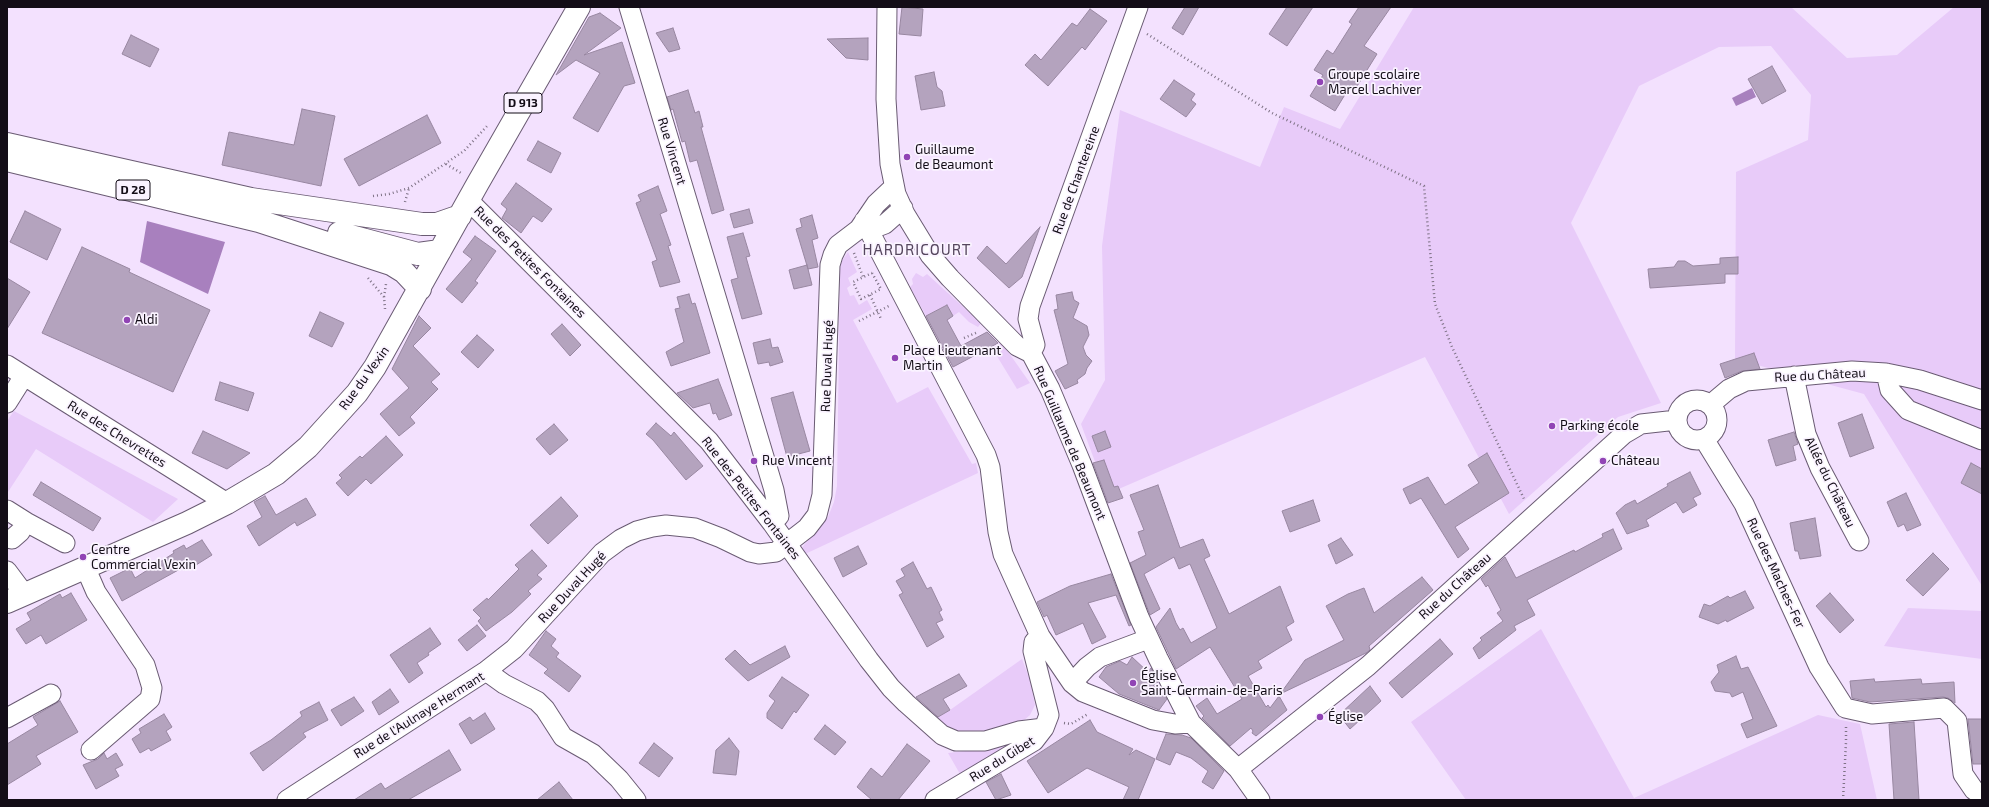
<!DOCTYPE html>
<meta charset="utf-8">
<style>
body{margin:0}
#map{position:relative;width:1989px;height:807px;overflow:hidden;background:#f3e1fe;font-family:"Exo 2",sans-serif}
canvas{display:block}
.frame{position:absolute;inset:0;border:8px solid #130d17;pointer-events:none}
</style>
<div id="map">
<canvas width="1989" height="807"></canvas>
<div class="frame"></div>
</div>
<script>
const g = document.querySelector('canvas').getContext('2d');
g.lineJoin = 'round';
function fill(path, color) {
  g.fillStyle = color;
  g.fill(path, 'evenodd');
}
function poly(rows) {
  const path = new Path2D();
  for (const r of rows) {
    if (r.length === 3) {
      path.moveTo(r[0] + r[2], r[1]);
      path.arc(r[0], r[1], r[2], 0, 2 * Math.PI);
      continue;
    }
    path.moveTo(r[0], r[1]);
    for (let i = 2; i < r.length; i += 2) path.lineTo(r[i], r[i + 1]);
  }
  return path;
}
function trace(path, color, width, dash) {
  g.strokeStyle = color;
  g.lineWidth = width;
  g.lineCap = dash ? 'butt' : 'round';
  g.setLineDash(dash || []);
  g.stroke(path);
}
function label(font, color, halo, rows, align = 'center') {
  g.font = font + ' "Exo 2",sans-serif';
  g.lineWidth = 3.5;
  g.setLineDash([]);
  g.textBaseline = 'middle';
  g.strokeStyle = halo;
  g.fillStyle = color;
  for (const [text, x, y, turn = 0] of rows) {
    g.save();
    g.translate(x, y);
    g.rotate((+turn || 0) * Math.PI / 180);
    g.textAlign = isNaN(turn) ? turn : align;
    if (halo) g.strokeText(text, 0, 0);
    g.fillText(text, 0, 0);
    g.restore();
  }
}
const green = poly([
 [1414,7,1791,7,1847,58,1897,55,1954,7,1982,7,1982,586,1864,394,1735,359,1736,172,1808,140,1811,95,1771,46,1719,47,1639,86,1571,223,1661,403,1618,417,1509,514,1425,357,1107,494,1081,424,1105,380,1102,246,1120,110,1260,167,1284,107,1340,129],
 [848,252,857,272,848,278,851,285,847,288,850,296,854,295,859,305,867,300,872,309,853,320,897,403,928,387,972,464,976,463,978,473,803,555,801,550,804,545,828,517,834,502,837,486,840,267,842,261],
 [916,273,923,277,927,274,981,323,978,327,969,322,959,312,953,316,947,305,926,316,910,287,913,284,912,279],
 [1002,343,1030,383,1017,389,992,348],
 [14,411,178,499,153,522,36,449,8,492,7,421],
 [1908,608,1982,611,1982,659,1884,646],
 [1541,629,1634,798,1818,715,1860,724,1877,800,1466,800,1411,722],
 [1022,659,1030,680,1035,705,1030,715,1023,721,998,729,971,735,951,731,935,718,950,710],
 [1013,740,1015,743,960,774,948,753,974,750]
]);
const water = poly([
 [1752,88,1756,97,1736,106,1732,98],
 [147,221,225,242,208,294,140,262]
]);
const building = poly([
 [902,7,923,9,921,36,899,34,902,7],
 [1185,7,1199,7,1183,35,1172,28,1185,7],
 [1287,7,1313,7,1287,46,1269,34,1287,7],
 [1359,7,1391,7,1364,46,1377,54,1354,91,1349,88,1335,111,1310,96,1323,75,1314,70,1327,50,1333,54,1352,24,1349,22,1359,7],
 [1090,9,1107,21,1085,50,1082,47,1048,86,1025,65,1035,54,1041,60,1072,23,1077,26,1090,9],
 [600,13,621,28,584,55,622,42,635,83,624,86,598,132,573,118,600,73,576,60,556,75,589,17,600,13],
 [673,28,680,49,669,52,656,33,673,28],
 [131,35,159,49,150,67,122,54,131,35],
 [868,38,868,60,846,58,827,39,868,38],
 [1772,66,1786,91,1762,104,1748,79,1772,66],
 [934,72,937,87,942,91,945,106,921,110,915,76,934,72],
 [1174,80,1195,94,1191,100,1196,104,1186,117,1160,99,1174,80],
 [688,90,695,113,699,111,703,127,701,127,724,210,712,214,697,160,690,162,685,141,682,142,673,109,671,110,667,97,688,90],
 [302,109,335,116,321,186,222,165,229,132,294,145,302,109],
 [427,115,441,143,359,186,344,159,427,115],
 [538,141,561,153,551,173,527,160,538,141],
 [516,183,552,209,542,222,533,216,521,233,502,218,507,209,501,204,516,183],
 [658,186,667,211,660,214,671,245,668,246,680,282,660,287,652,262,657,260,636,203,641,201,638,195,658,186],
 [749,209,753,223,734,228,730,214,749,209],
 [25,211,61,229,47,260,10,242,25,211],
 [812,215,818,238,812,240,818,267,808,269,796,229,802,227,800,219,812,215],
 [1040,227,1022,277,1009,288,977,258,987,246,1006,264,1040,227],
 [743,233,750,256,746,257,762,314,742,319,731,280,738,278,727,237,743,233],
 [475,236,496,251,475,281,478,283,462,303,446,289,472,259,463,252,475,236],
 [82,247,130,269,129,272,210,310,173,392,42,333,82,247],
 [1738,257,1738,274,1725,274,1725,283,1650,288,1648,269,1674,267,1678,261,1685,261,1693,266,1720,264,1720,258,1738,257],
 [807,265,812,285,794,289,789,270,807,265],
 [7,278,30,292,7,329,7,278],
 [1072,292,1074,300,1079,303,1073,318,1087,326,1089,335,1083,347,1086,355,1092,361,1087,368,1085,374,1077,380,1078,383,1065,389,1055,371,1068,364,1054,310,1058,309,1056,295,1072,292],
 [689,294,692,304,695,303,710,353,671,366,666,352,684,342,675,309,680,308,677,297,689,294],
 [947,305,953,316,947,320,961,346,987,332,998,343,953,367,926,316,947,305],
 [320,312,344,323,332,347,309,336,320,312],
 [419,316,431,328,413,346,440,374,431,382,438,389,410,417,415,423,399,436,380,414,409,388,392,369,419,316],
 [562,324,581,345,570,356,551,334,562,324],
 [477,335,494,350,478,368,461,352,477,335],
 [770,339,772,348,778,347,783,362,770,366,769,362,758,364,753,343,770,339],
 [1754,353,1760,369,1742,371,1725,378,1720,364,1754,353],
 [718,379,732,415,719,420,716,413,713,414,710,403,693,408,677,393,718,379],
 [220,382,254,393,248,411,215,400,220,382],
 [793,392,810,451,787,457,771,398,793,392],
 [1862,414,1874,448,1850,457,1838,423,1862,414],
 [656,423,671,436,674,432,703,466,686,480,653,440,646,434,656,423],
 [554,424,568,440,550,455,536,439,554,424],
 [203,431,250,453,227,469,192,453,203,431],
 [1105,431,1111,447,1098,452,1092,436,1105,431],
 [1794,432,1798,444,1793,446,1796,460,1776,466,1768,440,1794,432],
 [386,436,403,455,371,484,366,479,348,496,336,483,342,478,339,475,360,456,362,458,386,436],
 [1487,453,1509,493,1455,527,1469,549,1458,558,1421,498,1410,504,1403,489,1428,477,1445,505,1479,483,1468,465,1487,453],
 [1104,460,1114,487,1118,486,1123,498,1108,503,1093,463,1104,460],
 [1971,463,1982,469,1982,494,1961,483,1971,463],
 [1690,472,1701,494,1693,498,1697,505,1683,513,1676,502,1646,520,1649,526,1627,534,1616,513,1625,505,1635,500,1637,504,1668,486,1667,484,1690,472],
 [41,482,101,518,93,531,33,495,41,482],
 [1158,485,1180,548,1203,539,1210,556,1204,559,1229,614,1280,586,1294,622,1286,627,1292,640,1258,661,1262,668,1248,676,1266,707,1268,705,1270,708,1279,696,1287,710,1256,736,1252,733,1253,731,1251,728,1230,746,1202,718,1204,716,1196,706,1207,698,1217,714,1242,699,1210,647,1176,669,1156,627,1170,608,1176,623,1180,630,1183,628,1191,643,1217,628,1190,564,1179,569,1174,557,1144,574,1160,609,1150,615,1130,563,1146,555,1138,532,1144,530,1130,495,1158,485],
 [1906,493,1921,525,1907,531,1904,524,1898,527,1887,502,1906,493],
 [265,496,276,515,306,498,316,515,297,526,295,522,259,546,247,526,262,517,254,502,265,496],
 [561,497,578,516,548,544,530,525,561,497],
 [1313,500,1320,521,1290,532,1282,511,1313,500],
 [1815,518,1821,556,1800,559,1798,551,1795,551,1790,523,1815,518],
 [1613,529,1622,549,1527,600,1535,615,1514,626,1516,630,1479,659,1473,648,1482,640,1480,638,1503,621,1497,613,1501,610,1488,585,1486,587,1481,579,1505,557,1516,578,1574,550,1575,552,1603,537,1602,534,1613,529],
 [1341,538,1353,555,1336,564,1328,545,1341,538],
 [202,540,212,555,196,565,195,563,184,570,182,568,122,601,110,578,130,568,135,578,174,553,173,551,184,545,186,549,202,540],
 [858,546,867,564,843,577,834,558,858,546],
 [532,550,547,566,537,575,542,579,528,591,531,594,512,612,486,631,478,621,481,618,473,610,487,598,488,600,519,569,515,565,532,550],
 [1933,553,1949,569,1923,596,1906,580,1933,553],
 [913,562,927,589,931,587,942,610,939,612,943,620,936,623,944,637,927,647,899,595,903,593,896,581,905,576,901,569,913,562],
 [1111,574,1131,625,1129,626,1116,595,1088,603,1106,637,1092,644,1083,623,1056,635,1047,615,1044,617,1037,602,1070,586,1111,574],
 [1422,577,1433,590,1369,646,1370,650,1366,653,1280,694,1305,660,1344,640,1326,606,1348,594,1364,588,1374,613,1422,577],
 [1745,591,1754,608,1727,622,1726,620,1718,624,1699,617,1704,604,1710,606,1728,596,1730,598,1745,591],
 [71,593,87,620,46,644,41,635,26,644,16,629,31,620,27,613,60,594,62,598,71,593],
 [1830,593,1854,620,1840,633,1816,606,1830,593],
 [477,625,486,636,467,651,458,640,477,625],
 [430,628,441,644,428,653,429,655,417,663,423,673,409,683,390,655,430,628],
 [546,631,556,639,551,646,559,653,556,657,581,676,569,692,544,673,548,669,529,655,546,631],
 [1440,639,1453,654,1402,698,1389,683,1440,639],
 [785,646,790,657,748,681,725,659,735,650,750,665,785,646],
 [1736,656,1741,669,1748,667,1777,726,1747,738,1741,724,1753,719,1743,692,1732,697,1730,693,1715,691,1711,682,1719,672,1717,665,1736,656],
 [1132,657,1148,672,1151,668,1158,682,1153,685,1163,693,1167,699,1159,710,1119,694,1099,677,1106,667,1120,661,1127,665,1132,657],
 [959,674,967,686,943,699,950,710,938,717,916,697,959,674],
 [782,677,809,695,796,713,794,711,782,729,767,718,767,713,775,701,769,696,782,677],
 [1874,679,1875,682,1921,679,1922,684,1954,682,1955,703,1948,698,1943,697,1870,702,1852,698,1850,681,1874,679],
 [1370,686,1381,701,1350,729,1339,715,1370,686],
 [390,689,399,702,379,715,372,702,390,689],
 [354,697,364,711,341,726,331,710,354,697],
 [60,701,78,732,36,756,41,764,7,785,7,744,38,725,33,717,60,701],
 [319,702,328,720,303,733,306,737,263,771,250,753,271,740,302,716,300,712,319,702],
 [485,713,495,729,471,744,459,724,470,717,473,721,485,713],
 [164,714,172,727,166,731,171,740,151,751,149,748,140,753,132,739,141,733,139,729,164,714],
 [1968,719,1982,719,1982,764,1973,764,1968,719],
 [1090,720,1097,732,1133,749,1129,755,1136,750,1155,759,1138,800,1123,800,1129,787,1087,768,1048,793,1027,761,1090,720],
 [1914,722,1919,800,1894,800,1889,724,1914,722],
 [825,725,846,742,835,755,814,739,825,725],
 [1166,734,1182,735,1191,738,1224,771,1213,789,1202,782,1208,771,1191,758,1176,752,1170,765,1156,759,1166,734],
 [729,738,739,751,736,775,713,773,716,750,729,738],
 [654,743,673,758,659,777,639,763,654,743],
 [907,744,930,761,898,800,872,800,857,787,871,768,882,777,907,744],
 [449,750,461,770,408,800,354,800,381,783,385,789,449,750],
 [104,753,107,759,116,753,123,765,115,769,119,776,96,789,83,765,98,759,104,753],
 [1001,774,1011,795,996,800,986,782,1001,774],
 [559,782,573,800,537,800,559,782]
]);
const path = poly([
 [1147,34,1272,113,1424,186,1435,304,1452,347,1525,501],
 [446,164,461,173],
 [373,196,389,194,409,188,464,151,488,125],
 [405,202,409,188],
 [854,253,863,277],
 [872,273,881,289,861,299,853,282,872,273],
 [368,278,384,297,385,309],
 [870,295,881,319],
 [384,297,386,284],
 [859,321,889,306],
 [964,338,978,332],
 [1064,723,1071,724,1088,714],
 [1843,800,1846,742,1846,727]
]);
const minor = poly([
 [629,7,774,490,779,516,772,523],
 [887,7,886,99,890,164,896,194,905,214,930,255,950,278,1017,346,1031,353,1050,389,1082,465,1139,617,1158,658,1191,723,1238,769,1260,800],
 [468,200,709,441,772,523,869,660,891,688,906,703,942,735,956,741,985,741,1019,731,1044,728],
 [864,221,986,455,990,467,998,532,1003,554,1040,636,1072,683,1083,692,1153,720,1175,724,1191,723],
 [859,229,877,227,885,224,903,208],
 [1031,353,1035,345,1028,319,1030,306,1138,7],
 [7,365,227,503],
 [1886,373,1890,390,1908,410,1982,440],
 [1794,376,1806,434,1820,468,1859,541],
 [1697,420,20],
 [7,403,24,376],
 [1710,405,1729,389,1746,381,1852,371,1886,373,1920,380,1982,400],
 [1704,439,1744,504,1819,667,1845,708,1872,714,1944,708,1957,721,1963,774,1974,790,1982,796],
 [7,510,26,522],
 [12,539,20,532,26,522,65,543],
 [86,569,96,592,145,665,152,688,150,699,91,750],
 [7,571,25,595],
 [486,671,514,649,602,553,621,539,637,531,652,527,666,525,695,528,721,538,750,552,759,554,776,552,807,528,817,515,822,495,830,265,833,255,838,245,859,229,876,204,894,187],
 [1072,683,1087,667,1100,657,1148,639],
 [7,718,51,694],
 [1238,769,1368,666,1624,434,1641,424,1677,420],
 [287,800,486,671,504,684,537,701,545,709,563,737,593,754,619,779,636,800],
 [935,800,1034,741,1044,728,1049,715,1033,651,1034,642,1040,636]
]);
const major = poly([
 [7,144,251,199,422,224,437,224,460,216],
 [7,160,259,221,391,264,404,272,420,289],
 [339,233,418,254,440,251],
 [7,602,187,523,227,503,276,474,308,447,357,393,375,367,478,183,579,7]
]);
const markers = [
 [1320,82,4,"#9144b5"],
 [907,157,4,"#9144b5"],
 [127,320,4,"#9144b5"],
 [895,358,4,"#9144b5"],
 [1552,426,4,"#9144b5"],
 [754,461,4,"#9144b5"],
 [1603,461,4,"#9144b5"],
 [83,557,4,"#9144b5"],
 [1133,683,4,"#9144b5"],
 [1320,717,4,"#9144b5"]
];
const shields = [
 [523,103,38],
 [133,190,34]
];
const shieldNames = [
 ["D 913",523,103],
 ["D 28",133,190]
];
const poiNames = [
 ["Groupe scolaire",1328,75],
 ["Marcel Lachiver",1328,90],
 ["Guillaume",915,150],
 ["de Beaumont",915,165],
 ["Aldi",135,320],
 ["Place Lieutenant",903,351],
 ["Martin",903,366],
 ["Parking école",1560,426],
 ["Rue Vincent",762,461],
 ["Château",1611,461],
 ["Centre",91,550],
 ["Commercial Vexin",91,565],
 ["Église",1141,676],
 ["Saint-Germain-de-Paris",1141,691],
 ["Église",1328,717]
];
const streetNames = [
 ["Rue Vincent",672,151,73],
 ["Rue de Chantereine",1076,180,-70],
 ["Rue des Petites Fontaines",530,262,45],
 ["Rue Duval Hugé",827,366,-88],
 ["Rue du Château",1820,375,-3],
 ["Rue du Vexin",364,378,-54],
 ["Rue des Chevrettes",117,434,32],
 ["Rue Guillaume de Beaumont",1070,443,67],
 ["Allée du Château",1830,482,64],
 ["Rue des Petites Fontaines",751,498,52],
 ["Rue des Maches-Fer",1776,573,65],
 ["Rue du Château",1455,586,-42],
 ["Rue Duval Hugé",572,587,-47],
 ["Rue de l'Aulnaye Hermant",419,715,-32],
 ["Rue du Gibet",1002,759,-32]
];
const quarterNames = [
 ["HARDRICOURT",917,250]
];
fill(green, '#e8cbf9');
fill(water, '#a880be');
fill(building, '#b4a3be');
trace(building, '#9887a1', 1);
trace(minor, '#6a5b73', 21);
trace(major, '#6a5b73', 24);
trace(path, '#7e7285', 2.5, [1, 3]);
trace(minor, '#fff', 19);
trace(major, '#fff', 22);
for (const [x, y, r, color] of markers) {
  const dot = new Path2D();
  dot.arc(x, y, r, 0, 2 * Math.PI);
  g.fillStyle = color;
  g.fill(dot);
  trace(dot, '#faf3ff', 1.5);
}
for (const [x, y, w] of shields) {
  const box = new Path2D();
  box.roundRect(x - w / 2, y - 10, w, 20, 3);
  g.fillStyle = '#faf3ff';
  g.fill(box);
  trace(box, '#130d17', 1);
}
label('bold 12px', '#130d17', null, shieldNames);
label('13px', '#130d17', '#faf3ff', poiNames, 'left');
label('13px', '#130d17', '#faf3ff', streetNames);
g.letterSpacing = '1px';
label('15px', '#55465e', '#faf3ff', quarterNames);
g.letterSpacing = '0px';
</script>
